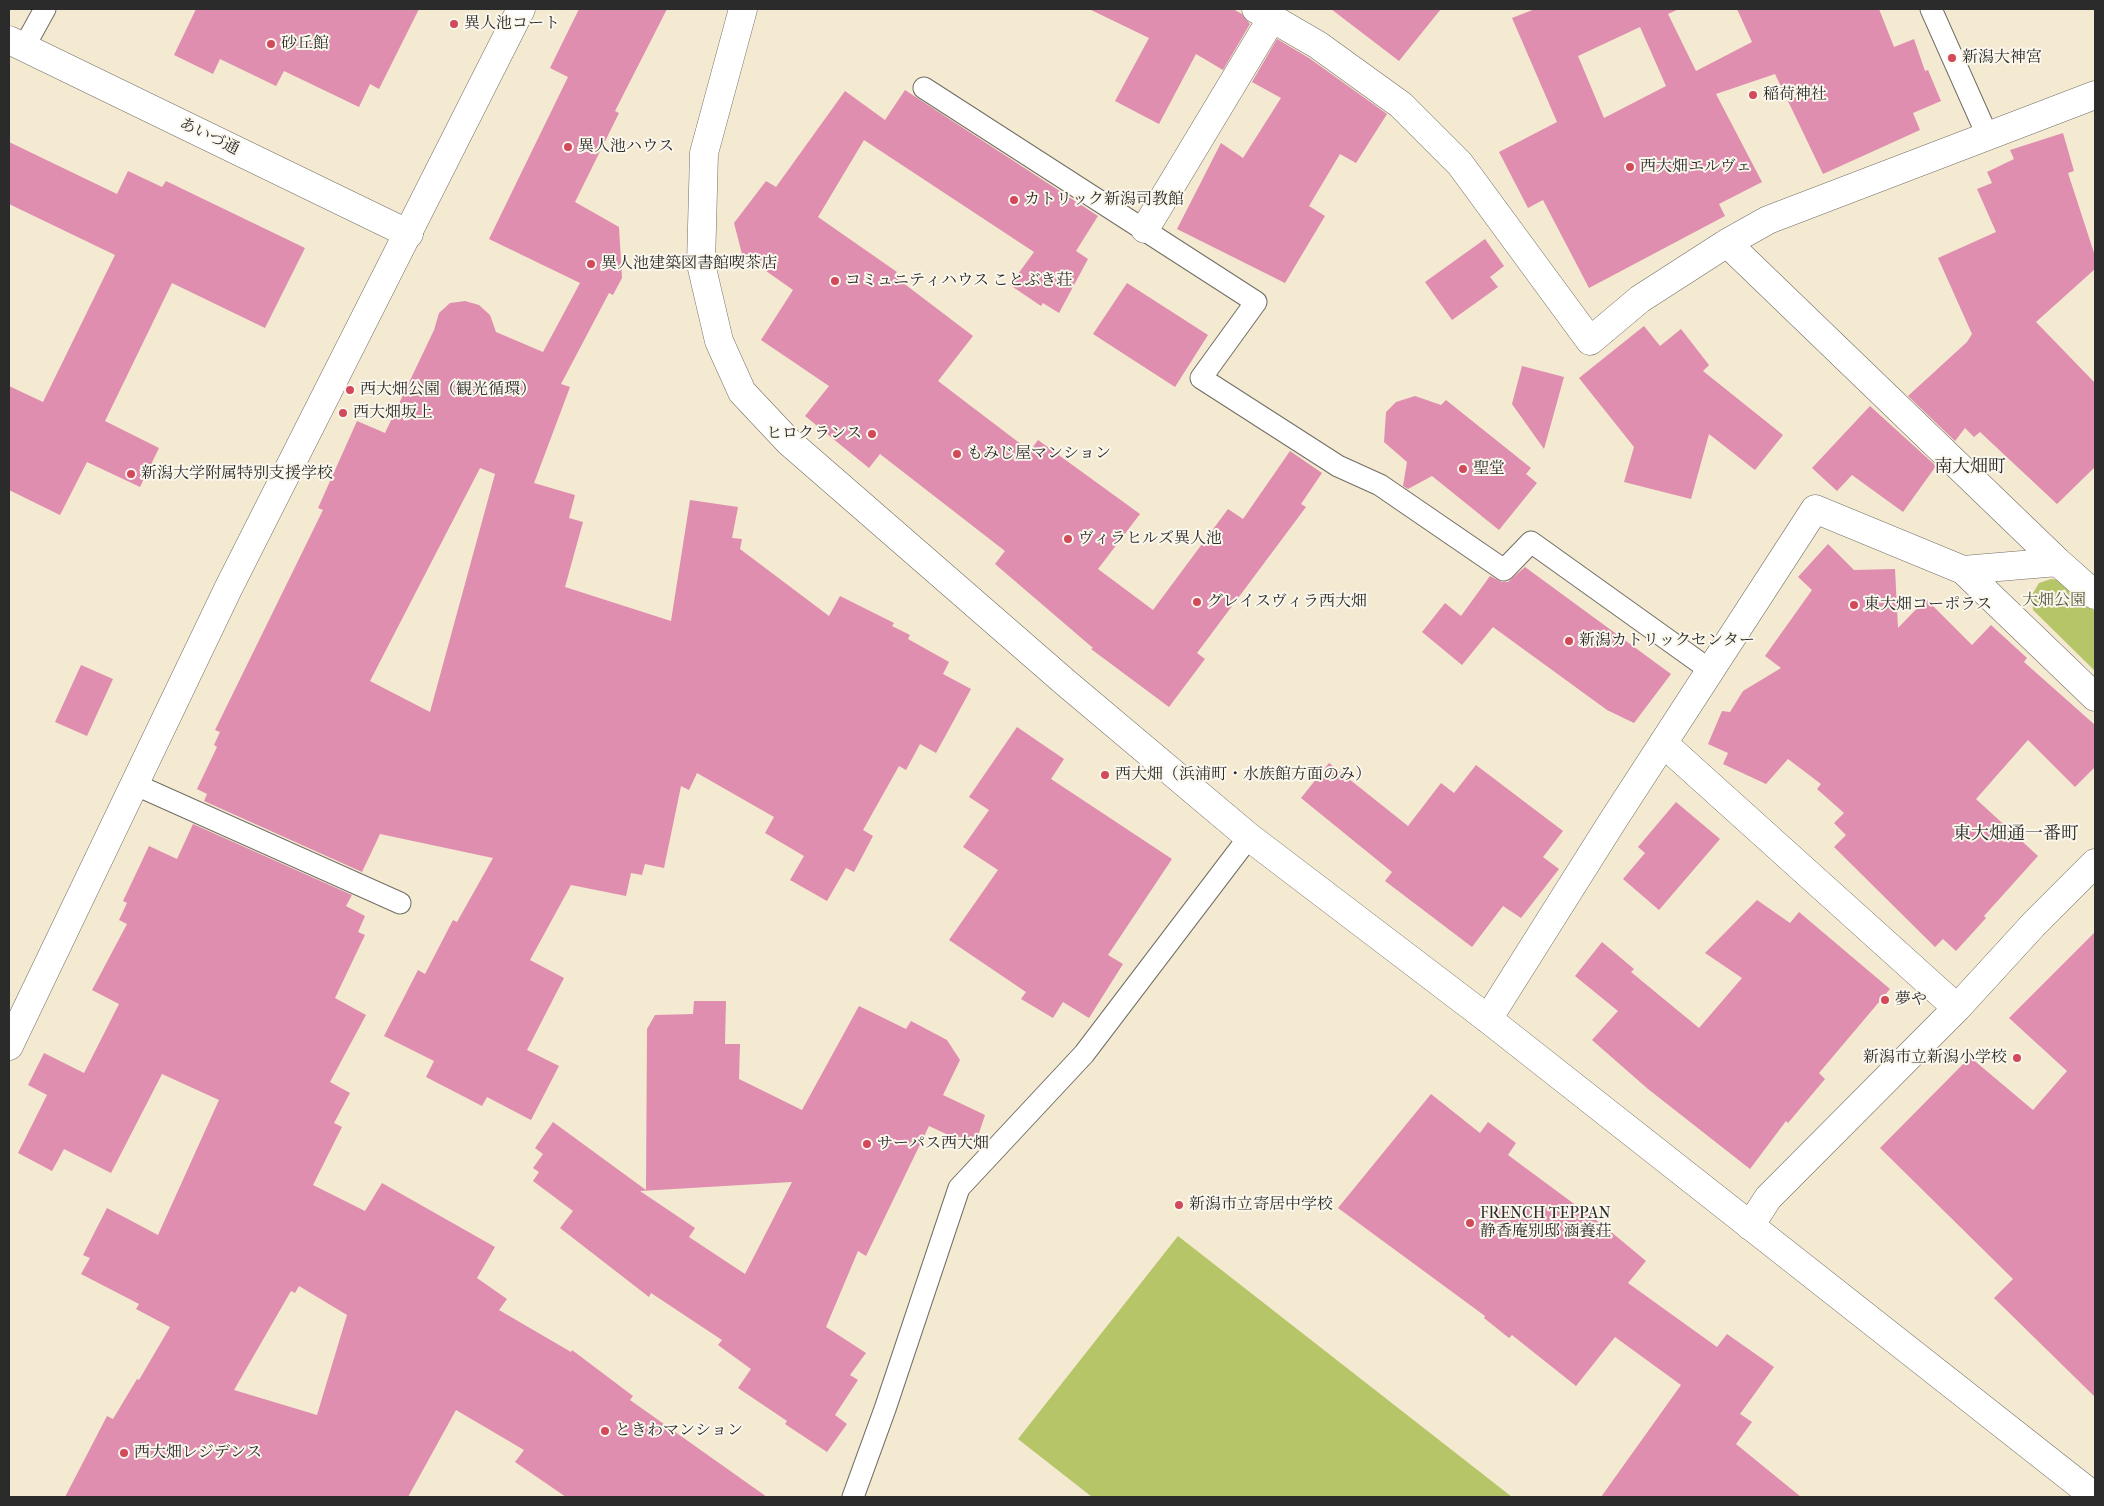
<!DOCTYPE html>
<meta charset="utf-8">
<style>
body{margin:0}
#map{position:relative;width:2104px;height:1506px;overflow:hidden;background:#f4e9d1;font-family:"IM FELL French Canon",serif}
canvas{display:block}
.frame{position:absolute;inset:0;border:10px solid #2b2b2b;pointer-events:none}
</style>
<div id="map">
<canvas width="2104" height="1506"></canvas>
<div class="frame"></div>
</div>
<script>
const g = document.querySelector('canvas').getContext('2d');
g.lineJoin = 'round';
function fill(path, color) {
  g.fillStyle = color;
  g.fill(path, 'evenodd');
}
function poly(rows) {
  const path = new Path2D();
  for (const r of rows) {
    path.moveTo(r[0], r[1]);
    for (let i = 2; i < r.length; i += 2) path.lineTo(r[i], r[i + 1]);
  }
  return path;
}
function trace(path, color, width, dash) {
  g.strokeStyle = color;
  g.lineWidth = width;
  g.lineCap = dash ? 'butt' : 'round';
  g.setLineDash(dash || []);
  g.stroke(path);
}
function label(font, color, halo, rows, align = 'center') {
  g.font = font + ' "IM FELL French Canon","Noto Serif JP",serif';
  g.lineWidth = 4;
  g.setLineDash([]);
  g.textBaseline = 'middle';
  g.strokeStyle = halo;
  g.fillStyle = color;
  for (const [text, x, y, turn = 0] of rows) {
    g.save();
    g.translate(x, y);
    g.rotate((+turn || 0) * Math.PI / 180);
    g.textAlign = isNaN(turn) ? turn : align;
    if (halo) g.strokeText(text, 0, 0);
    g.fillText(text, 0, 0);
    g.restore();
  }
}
const green = poly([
 [2051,579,2063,580,2095,612,2095,671,2033,610,2032,595,2039,583],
 [1178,1236,1512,1497,1092,1497,1018,1439]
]);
const building = poly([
 [196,9,419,9,379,89,370,84,359,107,284,71,276,86,220,59,213,74,174,55],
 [579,9,667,9,615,111,619,113,575,202,619,227,622,278,613,295,609,293,561,384,570,387,534,483,575,495,569,518,583,522,565,587,671,621,690,500,738,507,732,538,742,539,740,549,829,616,840,596,894,623,892,626,910,635,908,639,949,662,943,674,971,689,936,753,920,744,906,770,899,766,863,830,873,836,854,872,846,868,827,901,790,880,804,856,765,833,774,817,697,773,689,790,681,786,664,868,645,864,642,875,631,873,626,896,571,885,530,960,564,978,527,1050,559,1066,531,1120,487,1097,482,1106,426,1077,434,1061,384,1036,418,970,425,974,453,920,457,922,493,858,380,834,362,872,204,801,207,794,197,789,217,747,214,745,220,732,215,730,323,510,318,508,357,421,385,433,434,330,439,313,450,303,465,301,479,305,490,315,496,332,543,352,580,283,489,239,568,77,550,68],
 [480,468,495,474,430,712,370,681],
 [1089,9,1233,9,1242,14,1250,24,1223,70,1196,54,1159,124,1115,101,1149,38],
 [1331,9,1441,9,1399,61],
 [1535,9,1679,9,1668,14,1696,71,1752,42,1737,9,1879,9,1894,47,1914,39,1925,71,1928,70,1941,101,1913,113,1920,130,1823,174,1775,74,1716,94,1762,182,1719,204,1725,216,1589,288,1543,200,1528,208,1499,152,1557,122,1512,18],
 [1640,27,1666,86,1604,118,1578,56],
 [1277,39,1309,58,1387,114,1356,163,1340,154,1309,206,1325,216,1285,283,1177,229,1221,143,1243,158,1281,98,1252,82],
 [905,90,1098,216,1076,251,1088,259,1059,313,1043,303,1041,306,1010,285,1034,252,864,140,818,217,897,272,894,276,973,336,938,381,1030,451,1038,440,1140,514,1098,569,1153,610,1228,509,1243,519,1290,451,1322,473,1301,504,1306,507,1197,653,1205,659,1169,707,1091,649,1093,648,995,564,1005,551,880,454,869,468,805,416,829,386,761,340,793,290,742,254,734,223,766,181,776,187,845,91,885,120],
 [2063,133,2074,171,2068,173,2095,256,2095,269,2036,322,2095,383,2095,467,2057,504,1980,432,1974,437,1965,428,1955,441,1908,396,1967,342,1972,334,1938,258,1996,232,1977,189,1992,183,1987,172,2014,159,2010,150],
 [9,142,117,194,128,171,162,187,166,181,305,248,265,328,172,283,105,421,159,448,140,487,87,462,60,515,9,490,9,386,43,402,115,255,9,204],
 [1485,239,1504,266,1490,277,1498,287,1452,320,1425,282],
 [1127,283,1208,335,1175,387,1093,334],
 [1644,326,1660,346,1681,329,1709,365,1703,371,1783,435,1755,470,1709,434,1691,499,1624,482,1634,447,1579,378],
 [1522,366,1564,377,1544,449,1512,404],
 [1415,396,1441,405,1446,400,1531,468,1526,474,1537,483,1499,530,1432,476,1408,489,1403,486,1407,462,1384,442,1386,412,1396,402],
 [1870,406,1936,466,1903,512,1852,475,1837,491,1812,468],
 [1828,544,1854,570,1895,569,1898,628,1926,599,1972,645,1991,625,2027,658,2024,662,2095,725,2095,767,2075,787,2028,740,1976,799,2038,856,1984,916,1986,918,1956,951,1943,939,1935,947,1834,847,1846,835,1834,823,1844,813,1817,789,1821,784,1788,759,1766,784,1723,764,1728,753,1708,744,1722,711,1730,712,1743,691,1781,668,1765,656,1812,590,1798,577],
 [1525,567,1671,674,1634,723,1607,710,1493,627,1462,665,1422,632,1445,603,1461,616,1490,576,1502,582,1508,582],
 [81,665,113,679,87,736,55,722],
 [1017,727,1064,759,1051,779,1172,859,1108,955,1123,964,1089,1018,1063,1002,1053,1018,1021,999,1026,992,949,940,998,870,963,847,989,810,969,797],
 [1329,763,1408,826,1441,783,1454,793,1476,765,1563,831,1543,857,1559,869,1521,918,1503,906,1472,947,1385,881,1392,872,1301,798],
 [1676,802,1720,839,1659,910,1623,879,1645,853,1638,847],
 [193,824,352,895,346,906,365,916,358,932,365,935,335,998,366,1015,330,1082,350,1093,334,1123,342,1127,313,1185,365,1211,382,1183,495,1247,477,1278,507,1299,499,1310,571,1352,572,1350,633,1396,630,1400,767,1497,566,1497,515,1462,524,1450,456,1410,408,1497,65,1497,107,1416,113,1419,137,1379,139,1380,170,1327,136,1309,139,1304,81,1274,90,1258,83,1255,107,1208,158,1235,219,1100,162,1074,111,1173,64,1149,52,1171,18,1153,47,1095,28,1085,44,1053,84,1073,119,1004,92,990,127,924,119,920,127,903,123,901,149,846,177,859],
 [299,1286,347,1315,317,1415,234,1390,291,1291,295,1293],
 [1757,900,1790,923,1799,912,1890,989,1819,1073,1825,1079,1788,1123,1786,1121,1750,1169,1648,1089,1592,1040,1618,1011,1575,976,1602,942,1634,969,1631,972,1699,1028,1742,978,1705,953],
 [2095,932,2095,1397,1994,1298,2013,1279,1880,1148,1970,1057,2033,1110,2067,1071,2009,1018],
 [694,1001,726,1001,725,1044,740,1044,739,1079,802,1110,859,1006,906,1029,911,1021,947,1040,960,1060,943,1095,985,1115,978,1136,966,1143,929,1126,866,1256,858,1251,826,1327,866,1353,850,1375,858,1380,835,1415,847,1424,827,1452,785,1424,787,1421,738,1388,751,1369,718,1345,722,1340,651,1293,649,1297,560,1228,573,1211,533,1181,539,1172,533,1168,543,1154,535,1148,553,1122,646,1190,647,1029,655,1015,693,1014],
 [792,1182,745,1274,689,1237,695,1228,640,1191],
 [1431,1094,1480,1133,1488,1122,1516,1143,1508,1155,1604,1226,1646,1261,1628,1283,1717,1347,1727,1334,1774,1367,1740,1414,1752,1422,1736,1444,1801,1497,1601,1497,1681,1385,1615,1337,1576,1386,1512,1335,1509,1338,1484,1318,1485,1316,1338,1208]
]);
const service = poly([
 [1931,9,1988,137],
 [24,47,45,9],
 [924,88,1256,302,1201,378,1338,466,1380,485,1504,570,1531,542,1710,670],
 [134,784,400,903],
 [853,1497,885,1409,959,1188,1084,1054,1249,837]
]);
const minor = poly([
 [1256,9,1318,45,1401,105,1460,164,1590,341,1640,299,1727,243,1768,220,2095,95],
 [9,40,409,234],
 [1145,229,1272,18],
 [1727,243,2058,562,2095,595],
 [1963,570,2095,697],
 [1663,743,1957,1008],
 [1488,1019,1612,822,1815,509,1963,570,2058,562],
 [1750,1226,1768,1198,1957,1008,2034,924,2095,863]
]);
const tertiary = poly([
 [743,9,704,153,701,264,719,341,742,392,789,442,1066,683,1249,837,1488,1019,2095,1497],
 [9,1046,228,589,521,9]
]);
const markers = [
 [454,24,5,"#d1495b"],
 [271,44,5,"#d1495b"],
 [1952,58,5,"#d1495b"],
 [1753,95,5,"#d1495b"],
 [568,147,5,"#d1495b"],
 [1630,167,5,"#d1495b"],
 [1014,200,5,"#d1495b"],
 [591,264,5,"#d1495b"],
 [835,281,5,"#d1495b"],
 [350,390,5,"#d1495b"],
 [343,413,5,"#d1495b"],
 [872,434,5,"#d1495b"],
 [957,454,5,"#d1495b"],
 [1463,469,5,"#d1495b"],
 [131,474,5,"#d1495b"],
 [1068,539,5,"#d1495b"],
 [1197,602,5,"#d1495b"],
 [1854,605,5,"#d1495b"],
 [1569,641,5,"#d1495b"],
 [1105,775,5,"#d1495b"],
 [1885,1000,5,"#d1495b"],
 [2017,1058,5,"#d1495b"],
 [867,1144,5,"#d1495b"],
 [1179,1205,5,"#d1495b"],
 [1470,1223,5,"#d1495b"],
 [605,1431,5,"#d1495b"],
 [124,1453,5,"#d1495b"]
];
const poiNames = [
 ["異人池コート",464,24],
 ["砂丘館",281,44],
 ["新潟大神宮",1962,58],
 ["稲荷神社",1763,95],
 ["異人池ハウス",578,147],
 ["西大畑エルヴェ",1640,167],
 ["カトリック新潟司教館",1024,200],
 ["異人池建築図書館喫茶店",601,264],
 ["コミュニティハウス ことぶき荘",845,281],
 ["西大畑公園（観光循環）",360,390],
 ["西大畑坂上",353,413],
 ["ヒロクランス",862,434,"right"],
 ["もみじ屋マンション",967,454],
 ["聖堂",1473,469],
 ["新潟大学附属特別支援学校",141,474],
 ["ヴィラヒルズ異人池",1078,539],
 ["グレイスヴィラ西大畑",1207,602],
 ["東大畑コーポラス",1864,605],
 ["新潟カトリックセンター",1579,641],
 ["西大畑（浜浦町・水族館方面のみ）",1115,775],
 ["夢や",1895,1000],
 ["新潟市立新潟小学校",2007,1058,"right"],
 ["サーパス西大畑",877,1144],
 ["新潟市立寄居中学校",1189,1205],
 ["FRENCH TEPPAN",1480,1214],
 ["静香庵別邸 涵養荘",1480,1232],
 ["ときわマンション",615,1431],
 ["西大畑レジデンス",134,1453]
];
const streetNames = [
 ["あいづ通",209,137,26]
];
const parkNames = [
 ["大畑公園",2054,601]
];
const neighbourhoodNames = [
 ["南大畑町",1970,468],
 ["東大畑通一番町",2016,835]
];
fill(green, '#b6c567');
fill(building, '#df8eaf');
trace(service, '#716e65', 23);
trace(minor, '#716e65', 29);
trace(tertiary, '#716e65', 29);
trace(service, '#fff', 21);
trace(minor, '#fff', 28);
trace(tertiary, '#fff', 28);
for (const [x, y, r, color] of markers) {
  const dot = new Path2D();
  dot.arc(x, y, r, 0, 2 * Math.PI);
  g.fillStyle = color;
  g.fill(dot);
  trace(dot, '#fbf7ec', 2);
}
label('16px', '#2b2b2b', '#fbf7ec', poiNames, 'left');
label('16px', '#2b2b2b', '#fbf7ec', streetNames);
label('16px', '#55593d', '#fbf7ec', parkNames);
label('18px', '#2b2b2b', '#fbf7ec', neighbourhoodNames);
</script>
